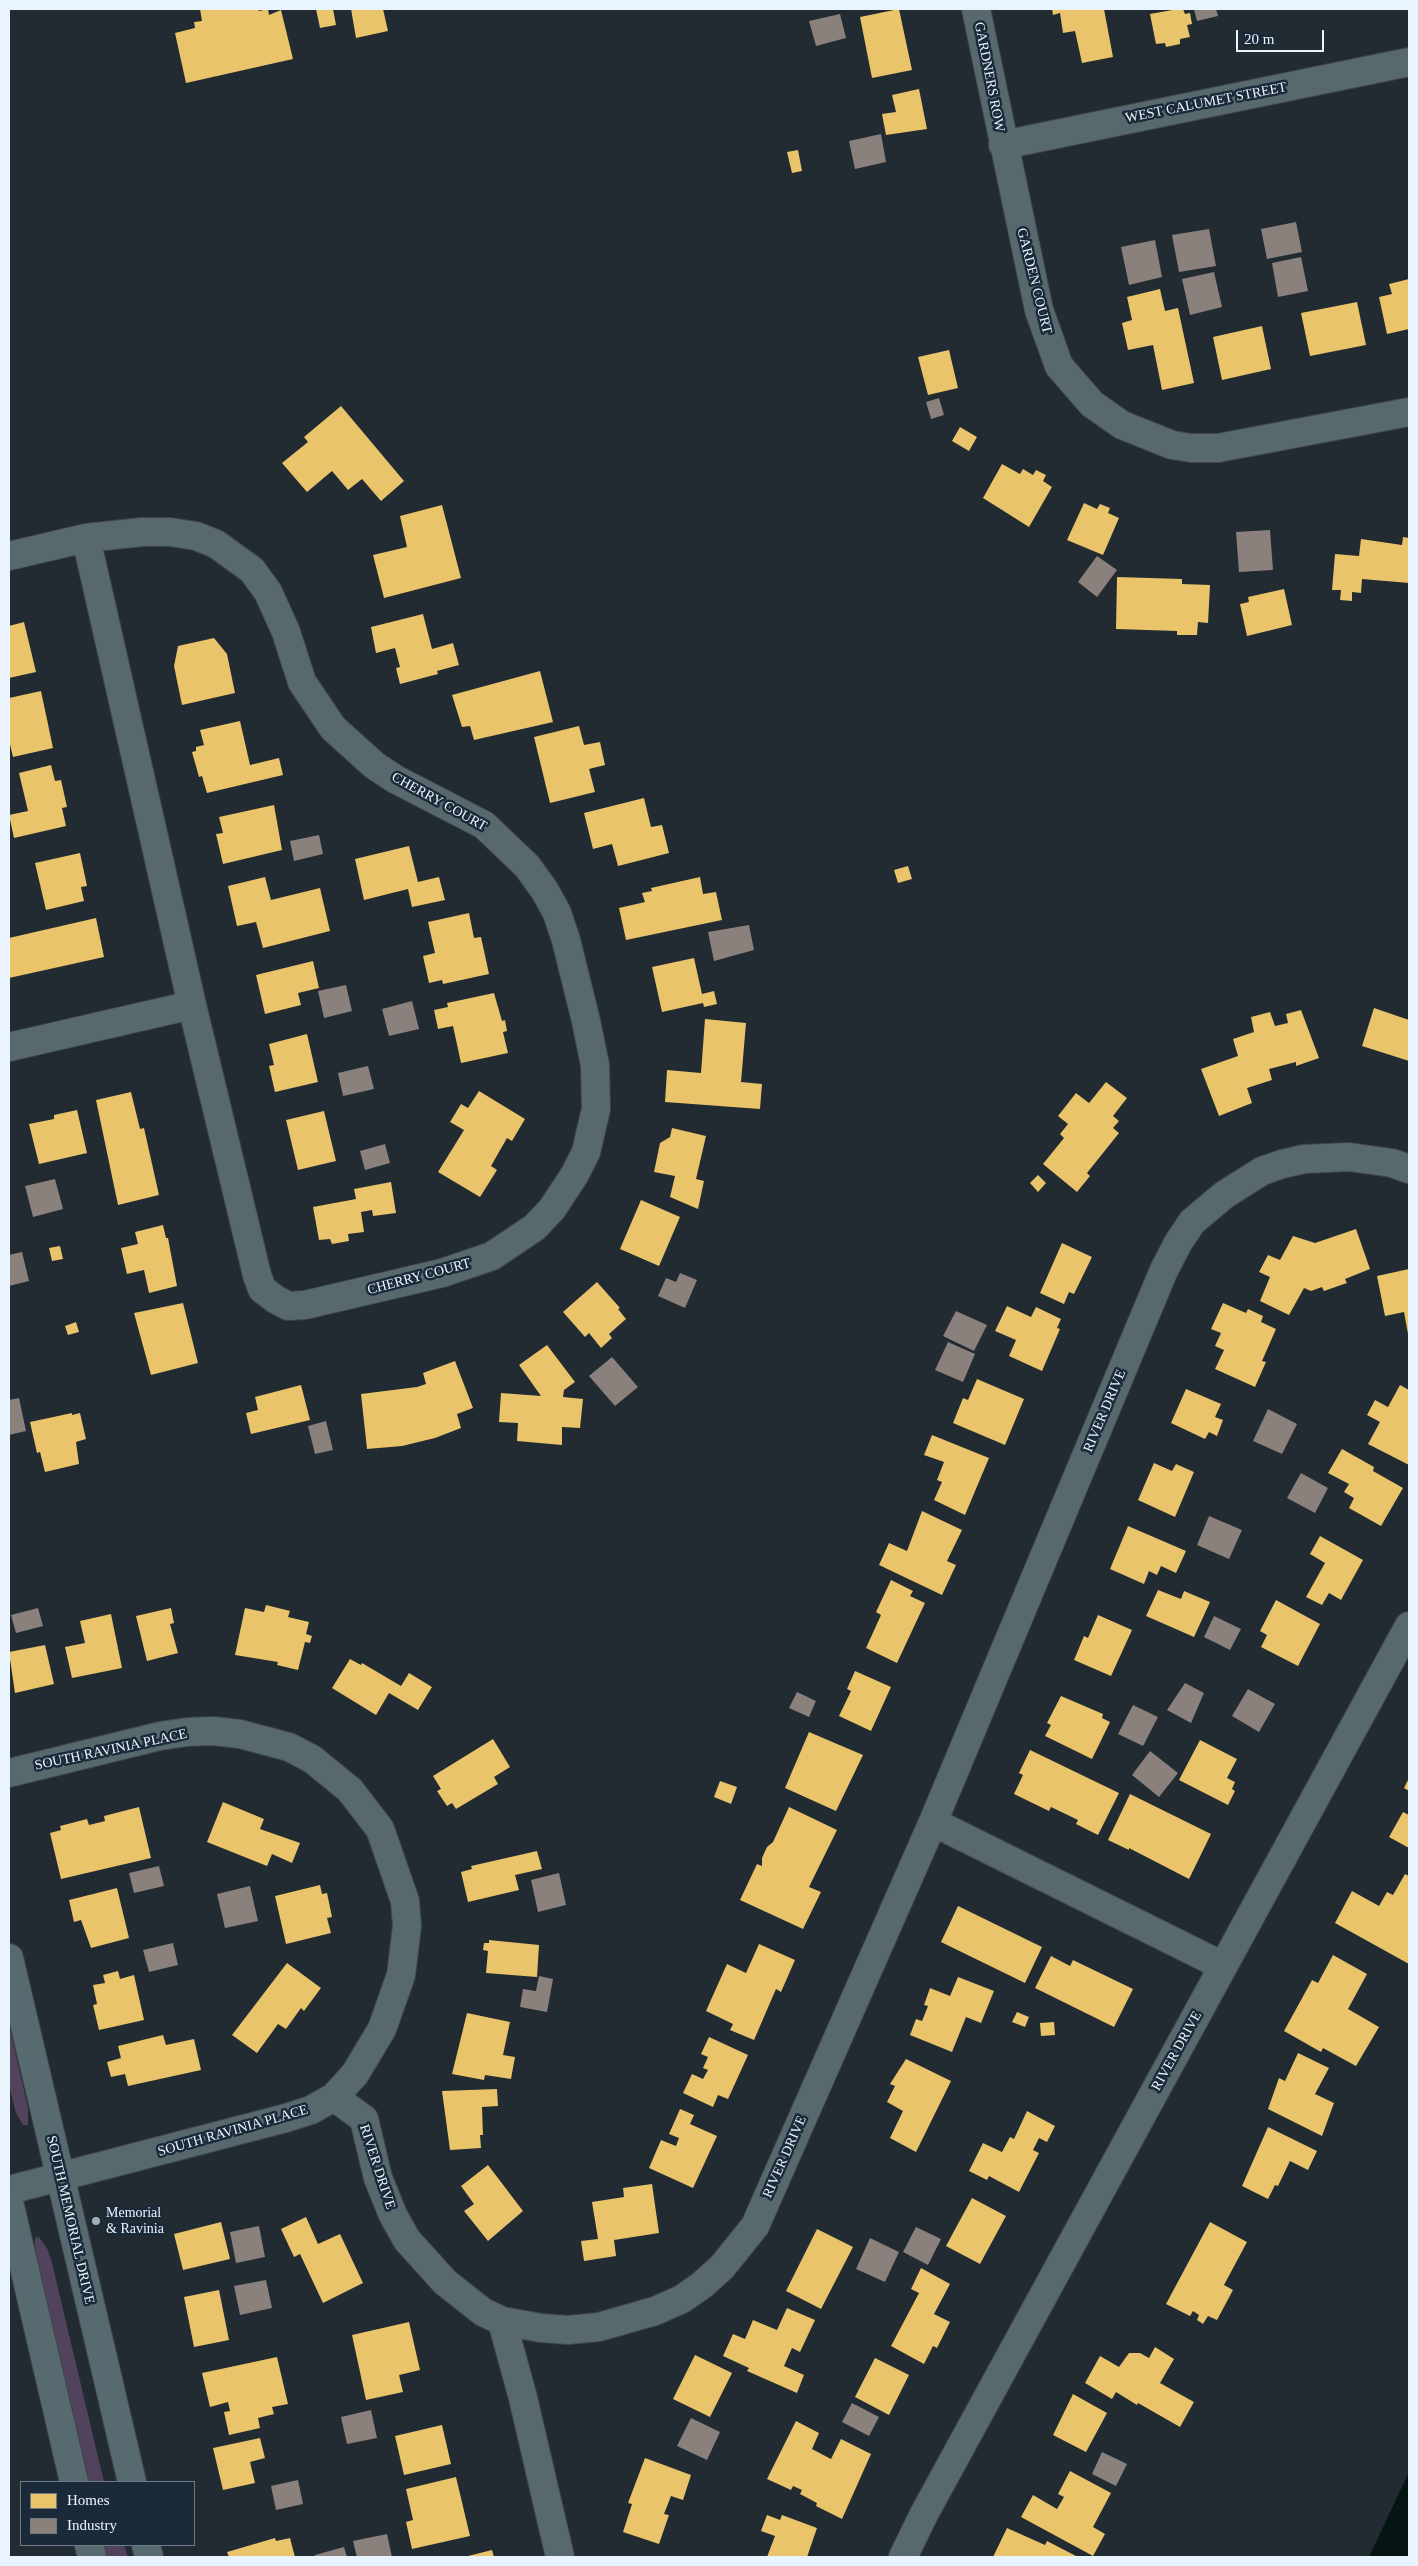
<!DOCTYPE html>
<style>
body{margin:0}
#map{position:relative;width:1418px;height:2566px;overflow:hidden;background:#222a32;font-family:"Times New Roman",serif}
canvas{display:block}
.frame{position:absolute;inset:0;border:10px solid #eaf4fe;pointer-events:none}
.legend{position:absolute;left:20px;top:2481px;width:175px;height:65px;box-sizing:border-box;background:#1b2a39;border:1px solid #6e7b88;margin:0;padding:6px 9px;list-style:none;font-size:15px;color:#eaf4fe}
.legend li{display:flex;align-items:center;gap:10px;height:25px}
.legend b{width:25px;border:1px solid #6e7b88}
.scale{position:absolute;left:1236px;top:30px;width:88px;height:22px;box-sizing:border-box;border:2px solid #eaf4fe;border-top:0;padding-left:6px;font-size:15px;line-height:18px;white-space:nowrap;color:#eaf4fe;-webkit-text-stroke:4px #1b2a39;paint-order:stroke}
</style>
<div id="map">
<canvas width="1418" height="2566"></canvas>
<div class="frame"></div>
<ul class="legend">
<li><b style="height:14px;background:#e9c46a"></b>Homes</li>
<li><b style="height:14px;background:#8a817c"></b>Industry</li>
</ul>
<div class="scale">20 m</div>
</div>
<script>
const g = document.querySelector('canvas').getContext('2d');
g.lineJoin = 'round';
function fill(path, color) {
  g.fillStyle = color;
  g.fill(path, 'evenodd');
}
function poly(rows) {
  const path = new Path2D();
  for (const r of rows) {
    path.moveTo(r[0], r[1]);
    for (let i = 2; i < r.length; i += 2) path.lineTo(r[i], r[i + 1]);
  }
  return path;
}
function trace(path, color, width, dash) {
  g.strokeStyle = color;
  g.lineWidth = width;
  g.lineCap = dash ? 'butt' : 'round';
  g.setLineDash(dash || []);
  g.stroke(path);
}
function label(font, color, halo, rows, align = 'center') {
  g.font = font + ' "Times New Roman",serif';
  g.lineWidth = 5;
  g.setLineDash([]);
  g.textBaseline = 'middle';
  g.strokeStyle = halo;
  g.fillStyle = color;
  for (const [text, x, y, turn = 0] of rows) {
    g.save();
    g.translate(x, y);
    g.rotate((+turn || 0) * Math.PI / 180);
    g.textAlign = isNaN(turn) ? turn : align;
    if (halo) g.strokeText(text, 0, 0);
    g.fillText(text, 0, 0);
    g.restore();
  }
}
const green = poly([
 [9,2025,28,2108,28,2125,23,2125,16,2113,9,2086],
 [39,2237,48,2250,52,2263,104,2482,89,2482,37,2265,35,2244,35,2238],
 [104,2545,124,2545,128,2557,107,2557]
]);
const water = poly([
 [1409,2472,1409,2557,1369,2557]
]);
const homes = poly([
 [200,9,258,9,259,11,268,9,269,15,281,10,293,59,186,83,175,33,195,28,194,22,202,21],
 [316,9,333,9,336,25,320,28],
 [351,9,383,9,388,31,356,38],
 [899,9,912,70,872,78,860,17],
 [1052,9,1104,9,1113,57,1082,63,1075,31,1063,33,1060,13,1053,15],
 [1178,9,1183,9,1185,14,1190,13,1192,24,1187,25,1190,37,1180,39,1180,44,1166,47,1165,43,1156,44,1150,14],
 [919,89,927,129,886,135,882,114,896,112,892,95],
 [798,150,802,171,792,173,787,152],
 [1409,279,1409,329,1387,334,1379,297,1392,294,1389,284],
 [1160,289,1165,311,1178,308,1194,383,1162,390,1153,345,1128,350,1122,323,1132,320,1127,297],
 [1357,302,1366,345,1310,356,1301,313],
 [1262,326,1271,369,1222,380,1213,337],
 [949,350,958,388,928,395,918,357],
 [341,406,404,481,381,501,362,479,348,490,332,471,307,492,282,463,308,442,304,437],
 [960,427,977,437,969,451,952,441],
 [1002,464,1020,474,1023,469,1033,475,1036,470,1046,475,1043,481,1052,487,1029,527,983,498],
 [1084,503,1097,509,1100,504,1110,508,1108,513,1119,518,1103,555,1067,540],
 [442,505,461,578,384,598,373,555,407,547,400,516],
 [1403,537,1409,538,1409,583,1362,579,1361,593,1352,592,1352,601,1340,600,1341,590,1332,590,1335,554,1359,556,1361,539,1402,545],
 [1117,577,1182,579,1182,584,1210,585,1208,623,1198,622,1197,635,1177,635,1177,631,1116,629],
 [1284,589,1292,625,1247,636,1240,604,1249,602,1248,597],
 [423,614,432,649,453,643,459,665,437,671,438,674,400,684,396,668,400,667,395,648,376,653,371,627],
 [24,622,36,672,9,678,9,626],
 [214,638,227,654,235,693,182,705,174,666,178,646],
 [540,671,553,722,474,740,470,726,462,727,452,695],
 [41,691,53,748,13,757,9,740,9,698],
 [240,721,250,765,279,758,283,775,207,793,202,776,199,777,192,752,196,751,196,747,204,745,200,730],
 [579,726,584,745,600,742,605,765,589,769,595,792,550,803,534,737],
 [51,765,55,781,61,780,67,807,62,808,66,826,14,838,9,815,28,811,19,773],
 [644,798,651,827,662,825,669,853,618,866,612,844,593,849,584,813],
 [274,805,282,850,223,864,216,834,223,833,219,817],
 [409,846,418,882,439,877,445,900,412,907,408,889,364,900,355,859],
 [80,853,87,886,81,887,84,901,46,910,35,863],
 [908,866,912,879,898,883,894,870],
 [265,877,271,900,320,888,330,931,263,948,256,922,237,926,228,886],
 [700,877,703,894,716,892,722,920,626,940,619,908,645,902,642,893,652,891,651,888],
 [469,913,474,938,481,937,489,974,443,984,442,980,429,983,423,956,435,953,428,922],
 [96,918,104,957,9,978,9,938],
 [694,958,702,994,714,991,717,1004,704,1007,703,1003,662,1012,652,967],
 [313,961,319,988,298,993,301,1005,265,1014,256,975],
 [494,993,502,1021,505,1020,507,1031,503,1032,508,1053,461,1063,453,1026,438,1029,434,1010,448,1007,447,1003],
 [1374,1008,1409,1020,1409,1061,1362,1046],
 [1301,1010,1319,1058,1296,1066,1296,1062,1269,1069,1272,1080,1247,1088,1252,1103,1219,1116,1201,1069,1238,1056,1233,1039,1254,1032,1251,1017,1270,1012,1275,1026,1288,1023,1286,1014],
 [705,1019,746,1023,741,1082,762,1084,760,1109,665,1102,667,1070,701,1073],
 [307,1034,318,1082,275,1092,269,1066,274,1065,269,1044],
 [1106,1082,1127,1098,1113,1116,1119,1121,1113,1128,1119,1133,1087,1173,1090,1176,1077,1192,1043,1164,1064,1138,1060,1134,1068,1124,1058,1116,1076,1093,1089,1103],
 [479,1091,525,1119,512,1141,507,1138,491,1166,497,1170,480,1197,438,1172,464,1130,450,1122,461,1104,468,1108],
 [131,1092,140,1129,144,1128,159,1195,118,1205,96,1100],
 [77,1110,87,1153,39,1164,29,1124,54,1119,54,1115],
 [324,1111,336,1161,298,1170,286,1120],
 [672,1128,706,1136,696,1179,704,1181,698,1209,670,1197,675,1176,654,1172,660,1143,670,1137],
 [1038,1175,1046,1183,1038,1192,1030,1183],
 [391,1182,396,1213,373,1216,372,1210,361,1212,364,1232,348,1234,349,1241,332,1244,330,1239,319,1240,313,1207,356,1199,354,1189],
 [641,1200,680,1217,659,1266,620,1249],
 [163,1225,166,1238,168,1238,177,1286,149,1293,144,1270,127,1274,121,1248,138,1244,135,1232],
 [1356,1229,1370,1269,1345,1279,1347,1283,1324,1291,1322,1287,1311,1291,1304,1288,1289,1315,1260,1301,1270,1277,1259,1272,1268,1255,1280,1260,1293,1236,1315,1243],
 [1062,1243,1092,1257,1074,1294,1069,1292,1064,1304,1040,1293],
 [60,1246,63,1259,52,1261,49,1248],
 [1409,1269,1409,1334,1408,1334,1404,1312,1385,1316,1377,1276],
 [597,1282,620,1308,618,1309,626,1319,609,1334,612,1338,601,1348,589,1333,585,1337,563,1312],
 [183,1303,198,1363,151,1375,134,1313],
 [1223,1303,1246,1313,1248,1309,1263,1316,1261,1322,1276,1329,1262,1361,1266,1362,1255,1387,1215,1369,1224,1350,1215,1346,1221,1333,1211,1329],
 [1007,1306,1031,1317,1036,1307,1061,1319,1057,1328,1060,1329,1042,1371,1009,1356,1016,1340,995,1331],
 [76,1322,79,1332,68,1335,65,1326],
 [547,1345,575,1382,564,1390,563,1397,583,1399,580,1428,562,1427,562,1445,517,1441,518,1423,499,1422,501,1393,541,1396,519,1365],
 [455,1361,473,1408,457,1414,461,1428,435,1438,402,1446,367,1449,361,1394,417,1387,426,1384,423,1373],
 [977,1379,1024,1399,1005,1445,953,1423,963,1398,968,1400],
 [301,1385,310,1420,251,1434,246,1413,258,1410,255,1397],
 [1400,1385,1409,1390,1409,1465,1368,1444,1380,1422,1367,1415,1375,1400,1388,1407],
 [1186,1389,1221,1404,1215,1417,1223,1420,1217,1436,1209,1432,1205,1439,1171,1423],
 [72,1413,72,1415,80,1413,86,1439,76,1442,79,1464,45,1472,40,1452,37,1453,30,1422],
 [932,1435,989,1458,965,1515,934,1500,942,1482,937,1480,944,1462,924,1455],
 [1342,1449,1374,1467,1373,1471,1403,1488,1381,1526,1349,1508,1354,1498,1344,1492,1349,1484,1328,1473],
 [1154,1463,1172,1471,1176,1464,1194,1472,1175,1517,1138,1500],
 [922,1511,962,1530,947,1561,956,1565,942,1595,879,1565,889,1543,907,1551],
 [1128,1526,1186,1551,1176,1573,1161,1566,1157,1575,1149,1571,1144,1584,1110,1569],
 [1320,1536,1363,1560,1341,1600,1329,1593,1322,1605,1306,1597,1325,1563,1310,1554],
 [891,1580,913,1591,910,1596,925,1603,897,1663,866,1648,881,1615,876,1612],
 [1158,1590,1181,1599,1184,1591,1210,1602,1194,1637,1146,1616],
 [1276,1600,1320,1624,1298,1666,1261,1647,1267,1635,1260,1631],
 [266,1605,290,1611,288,1617,309,1622,306,1634,312,1636,310,1643,305,1642,298,1670,277,1665,278,1662,235,1655,245,1608,264,1612],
 [171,1608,174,1623,170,1624,178,1653,147,1661,136,1616],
 [111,1614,122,1668,72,1678,65,1647,85,1643,80,1621],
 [1098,1615,1132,1630,1111,1676,1074,1660,1084,1636,1088,1638],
 [45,1645,54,1684,15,1693,9,1652],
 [350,1659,361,1665,362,1663,401,1686,409,1673,432,1687,418,1710,389,1693,376,1715,332,1688],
 [855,1671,891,1687,871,1731,839,1716,851,1691,847,1689],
 [1061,1696,1103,1714,1102,1718,1110,1722,1092,1759,1045,1736,1051,1725,1047,1723],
 [809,1732,863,1755,836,1811,785,1788],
 [493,1739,510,1767,494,1777,498,1784,456,1809,452,1803,447,1806,437,1791,441,1789,433,1776],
 [1200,1740,1237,1759,1227,1778,1235,1782,1232,1789,1235,1791,1228,1805,1179,1780],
 [1030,1750,1119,1793,1098,1835,1076,1824,1078,1820,1051,1807,1049,1811,1014,1794,1023,1775,1019,1773],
 [1409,1778,1409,1791,1404,1788],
 [720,1781,737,1787,731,1804,714,1797],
 [1130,1794,1211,1834,1189,1879,1129,1848,1129,1850,1108,1840],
 [223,1802,264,1819,260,1829,300,1843,292,1863,272,1854,267,1866,207,1842],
 [139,1807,151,1858,61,1879,50,1833,61,1830,60,1826,87,1819,89,1825,105,1821,104,1816],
 [789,1807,837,1830,809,1887,821,1892,803,1929,740,1900,757,1864,762,1866,762,1858,767,1847,773,1842],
 [1403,1812,1409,1815,1409,1848,1389,1837],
 [537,1851,542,1869,515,1875,519,1890,468,1902,461,1872,472,1869,471,1866],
 [1405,1874,1409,1876,1409,1964,1335,1923,1352,1891,1379,1906,1387,1892,1393,1895],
 [320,1885,322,1894,327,1893,332,1917,327,1918,331,1933,286,1944,275,1896],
 [117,1888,129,1938,91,1948,81,1920,74,1922,69,1900],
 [958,1906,1042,1947,1025,1983,941,1942],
 [489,1940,539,1945,537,1977,486,1973,488,1951,483,1950,484,1943,489,1943],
 [759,1944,795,1960,781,1992,776,1989,754,2040,730,2030,733,2024,706,2011,727,1964,746,1973],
 [1333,1955,1367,1974,1348,2009,1379,2027,1356,2066,1323,2048,1321,2052,1284,2031,1312,1980,1318,1983],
 [1051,1956,1070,1966,1073,1960,1133,1989,1114,2027,1035,1988],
 [287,1963,321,1988,304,2011,301,2008,286,2029,278,2024,257,2053,232,2035],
 [118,1971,120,1979,134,1975,144,2020,99,2030,93,2005,97,2004,93,1985,105,1983,103,1975],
 [958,1977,994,1991,981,2023,966,2017,952,2052,910,2035,916,2019,922,2021,928,2006,924,2005,930,1988,950,1996],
 [1017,2012,1029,2017,1025,2027,1012,2022],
 [467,2013,510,2022,503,2055,515,2057,511,2079,485,2075,484,2080,452,2074],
 [1054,2022,1055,2035,1041,2036,1040,2023],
 [163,2035,166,2045,194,2039,201,2070,128,2086,125,2074,111,2077,107,2062,121,2058,118,2046],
 [709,2037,748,2055,728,2099,718,2095,713,2107,683,2093,692,2074,703,2079,708,2070,703,2068,708,2057,701,2054],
 [1298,2053,1329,2068,1315,2094,1334,2103,1322,2136,1268,2109,1279,2078,1285,2081],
 [906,2059,951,2081,916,2152,890,2138,903,2111,887,2102,895,2086,890,2084],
 [497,2089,498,2106,482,2107,483,2135,480,2135,481,2148,450,2150,442,2091],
 [680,2109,694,2115,690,2124,717,2136,693,2188,649,2168,661,2140,676,2146,679,2138,669,2134],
 [1027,2111,1055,2126,1047,2142,1039,2138,1033,2150,1039,2153,1019,2192,989,2176,987,2180,969,2171,983,2143,1002,2152,1010,2137,1014,2139],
 [1268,2127,1317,2151,1308,2170,1290,2161,1278,2186,1275,2185,1268,2199,1242,2186],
 [488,2165,523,2211,488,2241,464,2211,474,2204,461,2186],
 [652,2184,659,2233,614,2240,616,2256,584,2261,581,2241,598,2239,592,2202,624,2197,623,2188],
 [972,2198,1006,2216,980,2264,946,2246],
 [306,2217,318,2244,340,2234,363,2283,323,2303,300,2254,294,2257,281,2229],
 [221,2222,230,2259,183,2270,174,2234],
 [1210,2222,1247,2242,1224,2285,1233,2290,1217,2320,1208,2316,1203,2324,1197,2320,1199,2315,1193,2311,1190,2316,1166,2304],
 [817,2229,853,2247,821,2309,786,2291],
 [921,2268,950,2284,934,2314,950,2322,937,2348,933,2346,924,2364,891,2346,919,2293,911,2289],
 [219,2290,229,2340,194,2347,184,2297],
 [787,2308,815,2320,800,2352,792,2348,784,2366,804,2375,797,2393,747,2371,749,2368,723,2356,733,2334,745,2339,753,2320,777,2330],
 [409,2322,420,2370,399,2375,403,2392,366,2400,352,2335],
 [1155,2347,1174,2359,1160,2383,1194,2402,1180,2427,1138,2403,1137,2405,1116,2392,1112,2399,1085,2383,1100,2356,1119,2367,1129,2353,1140,2353,1149,2358],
 [695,2355,732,2373,710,2417,673,2399],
 [277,2357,288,2404,272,2407,274,2414,258,2418,260,2428,229,2435,224,2412,230,2411,228,2402,210,2407,202,2373],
 [875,2358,909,2375,889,2415,855,2397],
 [1073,2394,1107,2413,1086,2452,1053,2435],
 [796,2421,819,2433,812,2449,831,2459,841,2439,871,2454,842,2519,816,2506,817,2503,800,2494,802,2490,793,2486,791,2490,767,2479],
 [442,2425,451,2464,404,2475,395,2436],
 [260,2438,265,2458,250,2462,255,2483,223,2490,213,2448],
 [645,2458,691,2475,683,2500,671,2496,664,2514,669,2515,659,2544,623,2532,632,2504,628,2503],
 [1070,2471,1111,2493,1093,2527,1105,2534,1093,2556,1021,2517,1033,2495,1057,2509,1064,2497,1058,2494],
 [456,2477,470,2536,412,2549,406,2522,413,2520,406,2489],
 [767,2515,780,2520,782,2515,817,2528,807,2557,767,2557,775,2536,761,2531],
 [1007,2528,1045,2545,1047,2541,1076,2556,993,2557],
 [275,2538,276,2541,290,2538,295,2557,229,2557,227,2552],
 [492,2550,494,2557,464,2557]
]);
const industry = poly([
 [1194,9,1216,9,1218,16,1197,21],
 [840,14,846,38,816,46,809,21],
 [881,134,886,162,855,169,849,141],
 [1296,222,1302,252,1267,259,1261,229],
 [1209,229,1216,266,1179,272,1172,235],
 [1155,240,1162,277,1129,285,1121,247],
 [1301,257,1308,291,1278,297,1272,263],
 [1214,272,1222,307,1190,315,1182,279],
 [939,398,944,415,931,419,926,402],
 [1270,530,1273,570,1239,572,1236,532],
 [1097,556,1117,570,1097,597,1078,582],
 [319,835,323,854,294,861,290,841],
 [749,925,754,950,714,961,708,932],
 [346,985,352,1011,324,1018,318,991],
 [412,1001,419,1029,389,1036,382,1009],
 [368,1066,374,1089,343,1096,338,1073],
 [385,1144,390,1163,365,1170,360,1151],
 [55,1179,63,1209,33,1217,25,1186],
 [22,1252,29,1281,9,1286,9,1255],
 [680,1273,697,1280,685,1308,658,1296,666,1278,676,1282],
 [956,1311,987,1325,974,1351,943,1336],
 [948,1342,975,1354,963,1382,935,1370],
 [612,1357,638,1387,615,1406,589,1376],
 [19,1398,26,1431,9,1435,9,1400],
 [1268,1409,1297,1424,1282,1454,1253,1441],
 [326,1421,333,1450,315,1454,308,1426],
 [1301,1473,1328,1488,1315,1513,1287,1498],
 [1209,1516,1242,1530,1229,1559,1197,1545],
 [38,1608,43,1626,16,1633,11,1615],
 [1214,1616,1241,1629,1230,1650,1204,1637],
 [1185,1683,1204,1693,1191,1723,1167,1710],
 [1248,1689,1275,1704,1259,1732,1232,1716],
 [797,1692,816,1701,809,1717,789,1708],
 [1133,1705,1158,1717,1143,1746,1118,1734],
 [1150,1751,1178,1773,1159,1797,1132,1775],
 [159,1866,164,1886,134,1893,129,1873],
 [559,1873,566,1905,538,1912,531,1880],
 [250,1886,258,1921,225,1928,217,1894],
 [173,1943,178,1965,149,1972,143,1950],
 [539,1976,553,1979,547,2012,520,2007,523,1989,536,1991],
 [259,2226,265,2257,236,2263,230,2232],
 [916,2227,941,2239,928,2265,903,2252],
 [870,2238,899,2252,885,2282,856,2269],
 [266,2280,272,2308,240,2315,234,2286],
 [852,2403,879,2417,869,2436,842,2422],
 [371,2410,377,2438,347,2444,341,2417],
 [691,2418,720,2432,707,2460,677,2446],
 [1102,2452,1127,2464,1116,2486,1092,2474],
 [298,2480,303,2504,276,2510,271,2486],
 [387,2534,392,2557,357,2557,353,2541],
 [344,2547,347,2557,315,2557,315,2555]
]);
const minor = poly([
 [976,9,1039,310,1059,366,1092,404,1122,425,1172,445,1191,448,1218,448,1409,412],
 [1003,145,1409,62],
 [9,556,86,538,142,532,170,532,196,536,216,544,252,570,268,592,286,632,302,682,333,728,374,765,395,779,484,825,527,866,545,891,557,913,566,940,586,1021,595,1065,596,1109,586,1152,575,1174,552,1209,535,1227,492,1256,442,1273,305,1305,288,1306,275,1299,262,1289,257,1275,192,1005,86,538],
 [9,1047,192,1005],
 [9,1773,160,1736,187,1732,213,1731,240,1734,289,1747,312,1759,350,1790,380,1829,405,1901,407,1926,401,1975,382,2029,355,2074,334,2097,311,2110,286,2118,9,2190],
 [933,1822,1223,1966],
 [334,2097,364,2119,378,2178,393,2215,407,2240,445,2282,483,2312,502,2321,541,2328,568,2330,599,2327,655,2311,682,2299,702,2285,722,2267,755,2226,933,1822,1164,1270,1178,1243,1192,1222,1224,1195,1262,1171,1282,1164,1304,1159,1349,1157,1392,1163,1409,1169],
 [502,2321,523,2398,560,2557],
 [903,2557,924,2514,1409,1626]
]);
const major = poly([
 [9,1958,132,2482],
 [9,2202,74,2482],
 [89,2545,92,2557],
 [146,2545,149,2557]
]);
const markers = [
 [96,2221,5,"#a4adb7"]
];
const streetNames = [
 ["GARDNERS ROW",989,77,79],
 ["WEST CALUMET STREET",1206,103,-11],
 ["GARDEN COURT",1034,281,76],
 ["CHERRY COURT",439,802,29],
 ["CHERRY COURT",419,1277,-15],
 ["RIVER DRIVE",1105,1411,-67],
 ["SOUTH RAVINIA PLACE",111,1750,-12],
 ["RIVER DRIVE",1177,2051,-61],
 ["SOUTH RAVINIA PLACE",233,2131,-16],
 ["RIVER DRIVE",785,2157,-66],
 ["RIVER DRIVE",377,2167,72],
 ["SOUTH MEMORIAL DRIVE",70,2220,77]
];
const poiNames = [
 ["Memorial",106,2213],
 ["& Ravinia",106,2229]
];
fill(green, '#51435c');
fill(water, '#041513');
fill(homes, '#e9c46a');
fill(industry, '#8a817c');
trace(minor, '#40464d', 30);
trace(major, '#40464d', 30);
trace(minor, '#58696e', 28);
trace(major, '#566a70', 28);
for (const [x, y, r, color] of markers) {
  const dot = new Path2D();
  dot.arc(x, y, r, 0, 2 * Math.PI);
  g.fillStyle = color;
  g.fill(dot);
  trace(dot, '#1b2a39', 2);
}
label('14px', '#eaf4fe', '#1b2a39', streetNames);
label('14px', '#eaf4fe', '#1b2a39', poiNames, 'left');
</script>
